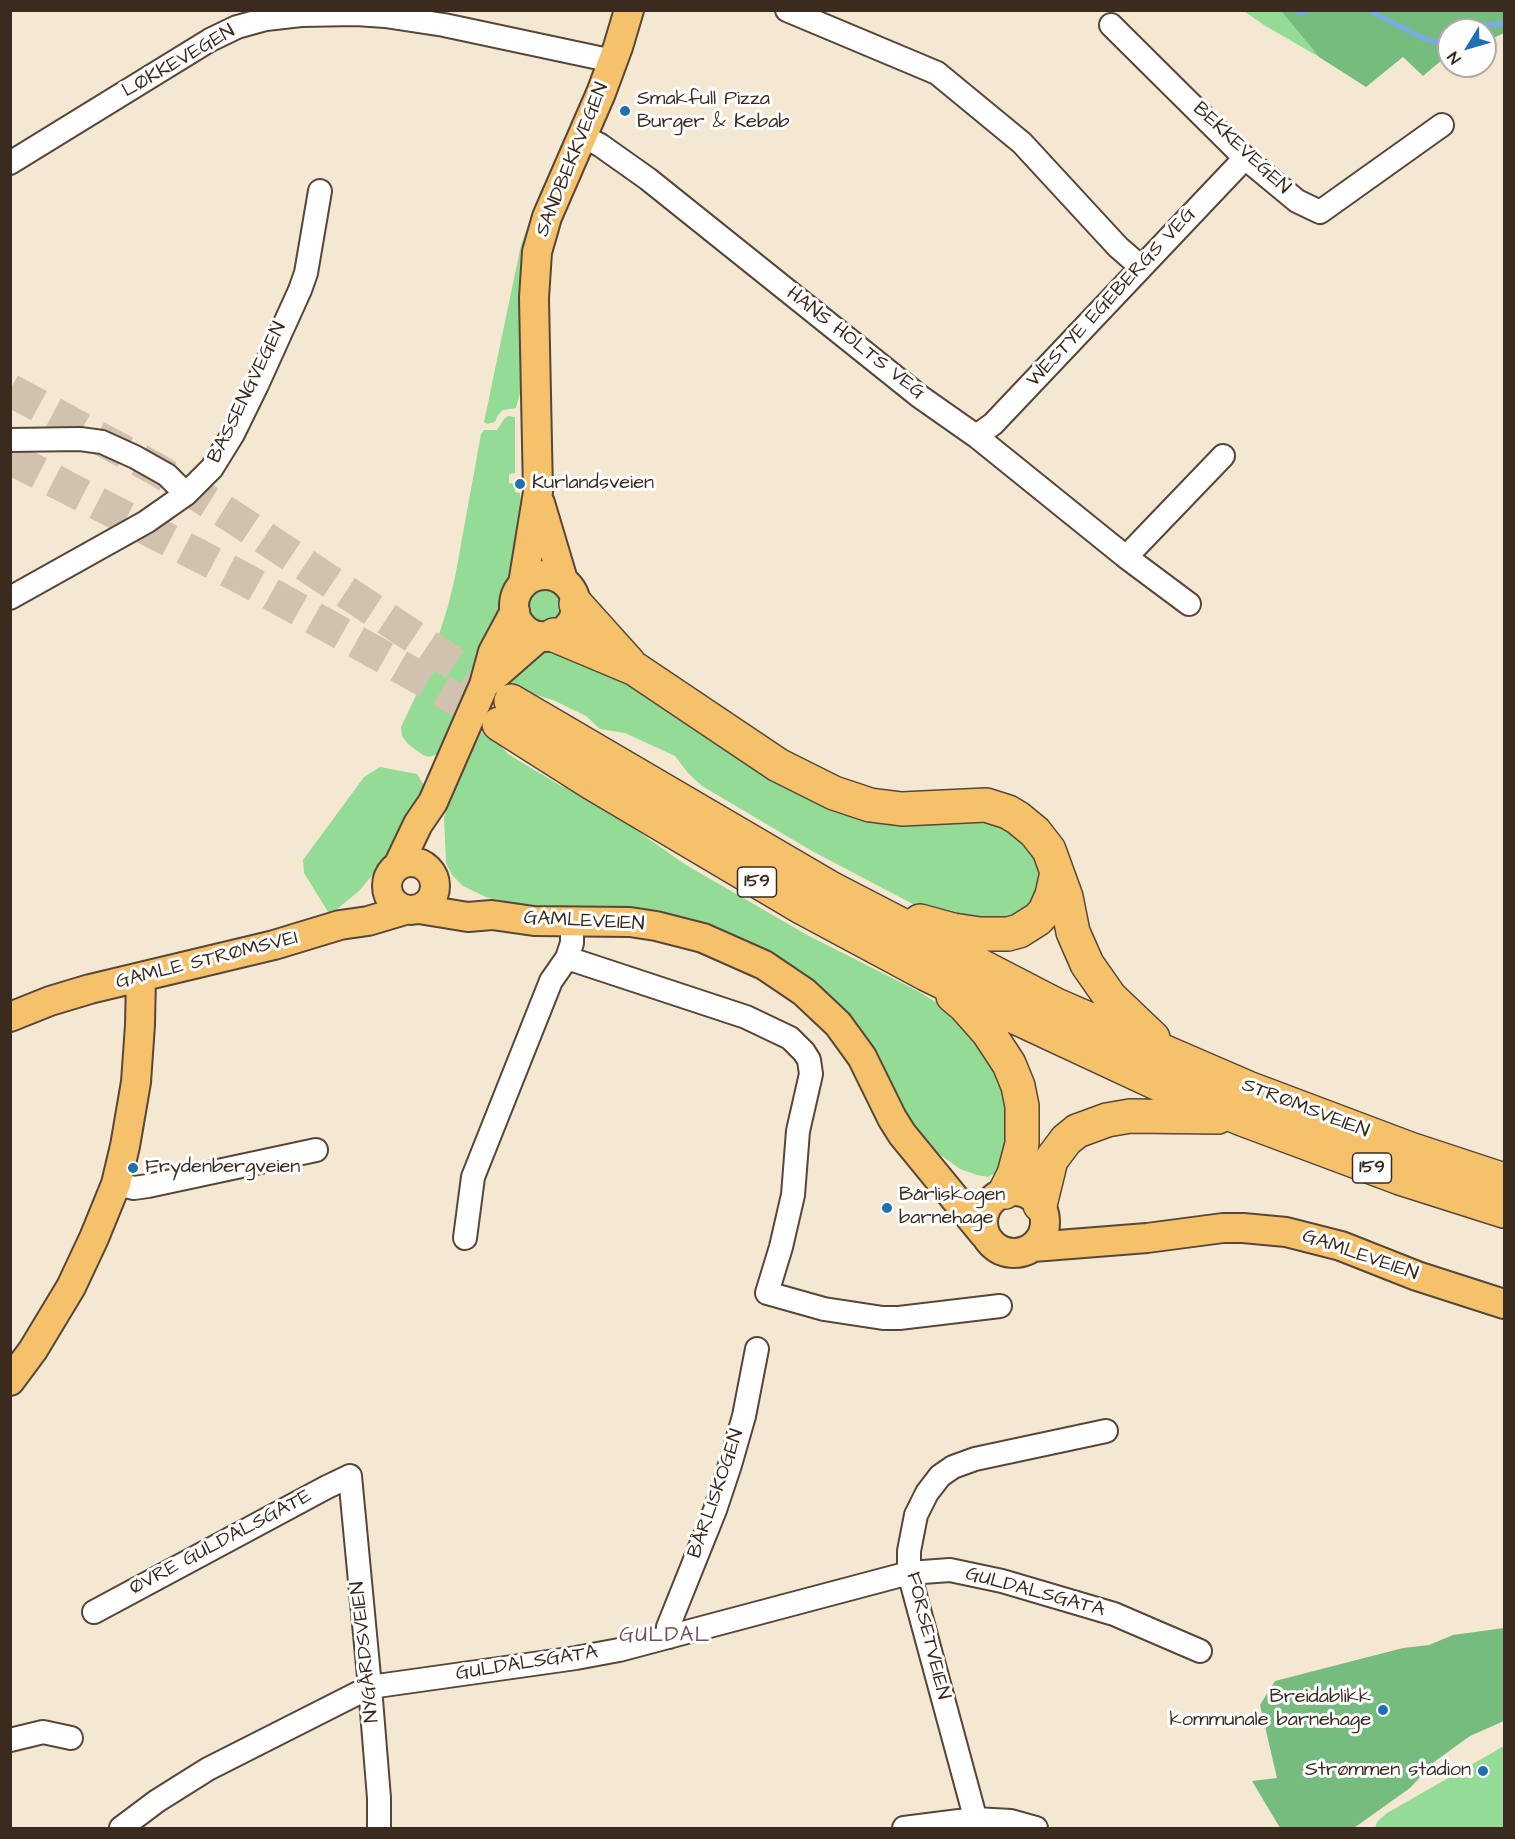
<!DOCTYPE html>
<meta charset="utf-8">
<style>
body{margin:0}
#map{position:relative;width:1515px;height:1839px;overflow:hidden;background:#f5e8d2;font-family:"Architects Daughter",sans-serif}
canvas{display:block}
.frame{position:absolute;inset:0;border:12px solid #3b2a1e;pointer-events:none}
.north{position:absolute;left:1437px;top:18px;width:60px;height:60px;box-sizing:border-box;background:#fff;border:2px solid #b1aaa5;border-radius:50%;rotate:233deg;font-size:16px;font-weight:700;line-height:24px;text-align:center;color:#3b2a1e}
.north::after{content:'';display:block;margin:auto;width:21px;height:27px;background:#1f6fb2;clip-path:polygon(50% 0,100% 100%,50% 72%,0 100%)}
</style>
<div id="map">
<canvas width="1515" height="1839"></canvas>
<div class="frame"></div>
<div class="north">N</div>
</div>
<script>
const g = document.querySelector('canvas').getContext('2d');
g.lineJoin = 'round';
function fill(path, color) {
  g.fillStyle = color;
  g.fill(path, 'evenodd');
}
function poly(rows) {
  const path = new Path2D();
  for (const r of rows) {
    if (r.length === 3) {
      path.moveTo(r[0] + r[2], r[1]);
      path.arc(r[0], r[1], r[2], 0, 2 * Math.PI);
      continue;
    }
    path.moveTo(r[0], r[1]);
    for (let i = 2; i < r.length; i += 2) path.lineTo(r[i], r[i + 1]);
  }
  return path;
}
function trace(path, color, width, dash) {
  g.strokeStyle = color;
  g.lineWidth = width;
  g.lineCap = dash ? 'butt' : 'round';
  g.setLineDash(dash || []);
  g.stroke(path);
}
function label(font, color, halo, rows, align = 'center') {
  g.font = font + ' "Architects Daughter",sans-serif';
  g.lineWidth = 6;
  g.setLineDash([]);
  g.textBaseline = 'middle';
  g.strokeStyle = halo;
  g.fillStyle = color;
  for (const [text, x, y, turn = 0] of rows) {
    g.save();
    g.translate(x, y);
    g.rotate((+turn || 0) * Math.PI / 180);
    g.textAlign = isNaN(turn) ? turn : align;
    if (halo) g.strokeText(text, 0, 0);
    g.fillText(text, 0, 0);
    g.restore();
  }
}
const green = poly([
 [1244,11,1281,11,1319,57,1264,25],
 [549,175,551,177,527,390,521,390,516,408,503,410,498,415,495,422,487,424,484,422,521,245,541,190],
 [508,416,515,417,515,473,509,474,509,483,515,484,515,492,520,493,523,523,510,579,462,706,442,753,429,757,423,755,408,744,402,736,401,727,427,672,448,606,455,577,481,434,484,430,497,430,504,419],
 [545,606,16],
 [540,653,559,653,642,689,865,818,921,825,982,817,1003,824,1040,857,1041,901,1000,925,928,912,812,851,702,786,688,773,675,756,625,733,600,729,586,716,553,700,526,692,491,735,508,754,561,786,566,788,569,783,686,865,809,936,918,991,955,1014,1000,1061,1015,1127,998,1172,988,1177,977,1175,960,1169,939,1154,913,1127,895,1097,875,1054,659,913,609,907,538,908,513,905,486,897,463,886,452,875,446,863,444,817,457,778,484,725,507,686,526,663],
 [380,767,417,774,425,787,396,847,359,891,330,915,304,873,303,860,364,777],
 [1504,1746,1504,1828,1375,1828,1377,1822,1387,1813]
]);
const forest = poly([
 [1281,11,1504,11,1504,33,1485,42,1485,30,1449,30,1449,57,1442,60,1423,76,1403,57,1366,87,1319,57],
 [1504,1628,1504,1721,1470,1736,1434,1762,1410,1788,1354,1828,1280,1828,1252,1781,1277,1778,1260,1705,1275,1681,1403,1648,1429,1645,1453,1635]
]);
const stream = poly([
 [1295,10,1301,14,1309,10],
 [1368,10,1423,38,1436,42,1449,34],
 [1456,30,1460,28,1504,23]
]);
const highwayTunnel = poly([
 [10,390,156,469,233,517,509,700],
 [10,458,246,580,387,659,499,724]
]);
const minor = poly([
 [787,10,937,73,1022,143,1118,247,1141,267],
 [1111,25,1245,158,1297,201,1320,212,1442,125],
 [582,136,600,145,648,179,919,396,976,436,1126,557,1223,456],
 [10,163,210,40,237,27,266,19,301,15,356,14,385,16,444,25,613,61],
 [976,436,993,424,1245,158],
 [10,440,80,439,102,442,135,457,167,475,186,494],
 [1126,557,1189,604],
 [10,598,146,522,186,494,212,468,233,434,257,385,300,290,306,273,320,191],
 [567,958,746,1017,790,1038,804,1052,809,1060,811,1074,798,1131,793,1195,781,1247,767,1293,824,1309,883,1318,899,1318,1000,1306],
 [116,1184,134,1188,148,1186,316,1150],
 [465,1238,473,1177,551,981,567,958,572,943,572,920],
 [94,1612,327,1487,350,1476,370,1687,379,1798,379,1828],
 [669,1637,668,1627,715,1510,730,1465,744,1416,757,1349],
 [10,1740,43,1732,71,1738],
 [121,1828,157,1801,208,1769,370,1687,576,1658,619,1650,909,1573,950,1570,1002,1581,1114,1614,1200,1651],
 [904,1828,975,1819,1011,1821,1036,1828],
 [978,1828,909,1573,909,1551,916,1515,927,1493,940,1476,953,1467,975,1459,1106,1431]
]);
const major = poly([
 [540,503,563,580],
 [545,606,31],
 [523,584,538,492,534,298,537,252,547,217,601,93,618,47,629,10],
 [484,685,540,636],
 [411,886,24],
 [398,866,418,824,433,802,484,685,493,652,515,611],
 [419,909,468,917,492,915,534,921,630,922,656,926,703,938,764,965,804,992,838,1024,862,1057,892,1118,902,1134,984,1234],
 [10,1017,50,1001,90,989,274,945,340,925,368,921,405,910],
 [1014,1222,31],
 [1033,1247,1147,1238,1223,1228,1243,1228,1286,1232,1341,1246,1417,1276,1504,1304],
 [10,1381,33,1350,71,1287,94,1238,116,1184,125,1146,136,1082,140,1025,141,977]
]);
const highway = poly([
 [576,604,629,663],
 [554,635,635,669,778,765,834,793,870,805,902,809,986,805,1008,812,1018,818,1035,832,1049,850,1066,897,1073,932,1087,964,1110,997,1153,1038],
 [511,701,832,889,1056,1005,1248,1088,1410,1149,1504,1180],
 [499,724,592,783,803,908,926,974,1002,1011,1163,1086,1242,1119,1400,1178,1504,1211],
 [920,921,953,930,980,934,1008,934,1019,931,1038,919,1045,911,1052,895,1057,872],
 [953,996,965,1006,988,1032,1009,1064,1018,1086,1022,1106,1022,1144,1014,1174,1005,1192],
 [1040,1205,1051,1160,1066,1140,1077,1131,1107,1120,1130,1116,1218,1117]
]);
const markers = [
 [625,111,6,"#1f6fb2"],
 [520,484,6,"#1f6fb2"],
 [133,1168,6,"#1f6fb2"],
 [887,1208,6,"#1f6fb2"],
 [1383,1710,6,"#1f6fb2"],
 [1483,1771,6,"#1f6fb2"]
];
const shields = [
 [757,882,39],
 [1372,1168,39]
];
const shieldNames = [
 ["159",757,882],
 ["159",1372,1168]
];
const streetNames = [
 ["LØKKEVEGEN",179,62,-30],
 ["BEKKEVEGEN",1241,149,43],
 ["SANDBEKKVEGEN",573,160,-68],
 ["WESTYE EGEBERGS VEG",1112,298,-47],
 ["HANS HOLTS VEG",855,344,38],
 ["BASSENGVEGEN",248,393,-64],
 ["GAMLEVEIEN",584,922,3],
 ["GAMLE STRØMSVEI",207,961,-14],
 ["STRØMSVEIEN",1305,1109,21],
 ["GAMLEVEIEN",1360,1256,19],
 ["BÅRLISKOGEN",717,1494,-71],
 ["ØVRE GULDALSGATE",221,1543,-28],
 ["GULDALSGATA",1035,1593,15],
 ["FORSETVEIEN",927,1636,76],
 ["NYGÅRDSVEIEN",366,1652,-96],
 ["GULDALSGATA",527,1664,-9]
];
const poiNames = [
 ["Smakfull Pizza",637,100],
 ["Burger & Kebab",637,123],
 ["Kurlandsveien",532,484],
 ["Frydenbergveien",145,1168],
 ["Bårliskogen",899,1196],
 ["barnehage",899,1219],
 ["Breidablikk",1371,1698,"right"],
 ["kommunale barnehage",1371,1721,"right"],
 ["Strømmen stadion",1471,1771,"right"]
];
const neighbourhoodNames = [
 ["GULDAL",665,1637]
];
fill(green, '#94dc96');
fill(forest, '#77bc7f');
trace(stream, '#7baae5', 5);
trace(highwayTunnel, '#d0c2ae', 33, [33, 16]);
trace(minor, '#574639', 26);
trace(major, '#574639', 32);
trace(highway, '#574639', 36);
trace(minor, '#fff', 22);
trace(major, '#f5c16b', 28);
trace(highway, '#f5c16b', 33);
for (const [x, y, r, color] of markers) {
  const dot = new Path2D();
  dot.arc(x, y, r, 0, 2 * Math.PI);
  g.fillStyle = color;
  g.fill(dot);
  trace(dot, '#fff', 2);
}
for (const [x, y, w] of shields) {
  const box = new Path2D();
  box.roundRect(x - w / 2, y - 15, w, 30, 4.5);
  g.fillStyle = '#fff';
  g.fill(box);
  trace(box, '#3b2a1e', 1.5);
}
label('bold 18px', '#3b2a1e', null, shieldNames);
label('20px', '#3b2a1e', '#fff', streetNames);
label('20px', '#3b2a1e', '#fff', poiNames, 'left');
g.letterSpacing = '1.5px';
label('21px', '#734f55', '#fff', neighbourhoodNames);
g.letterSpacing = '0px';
</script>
